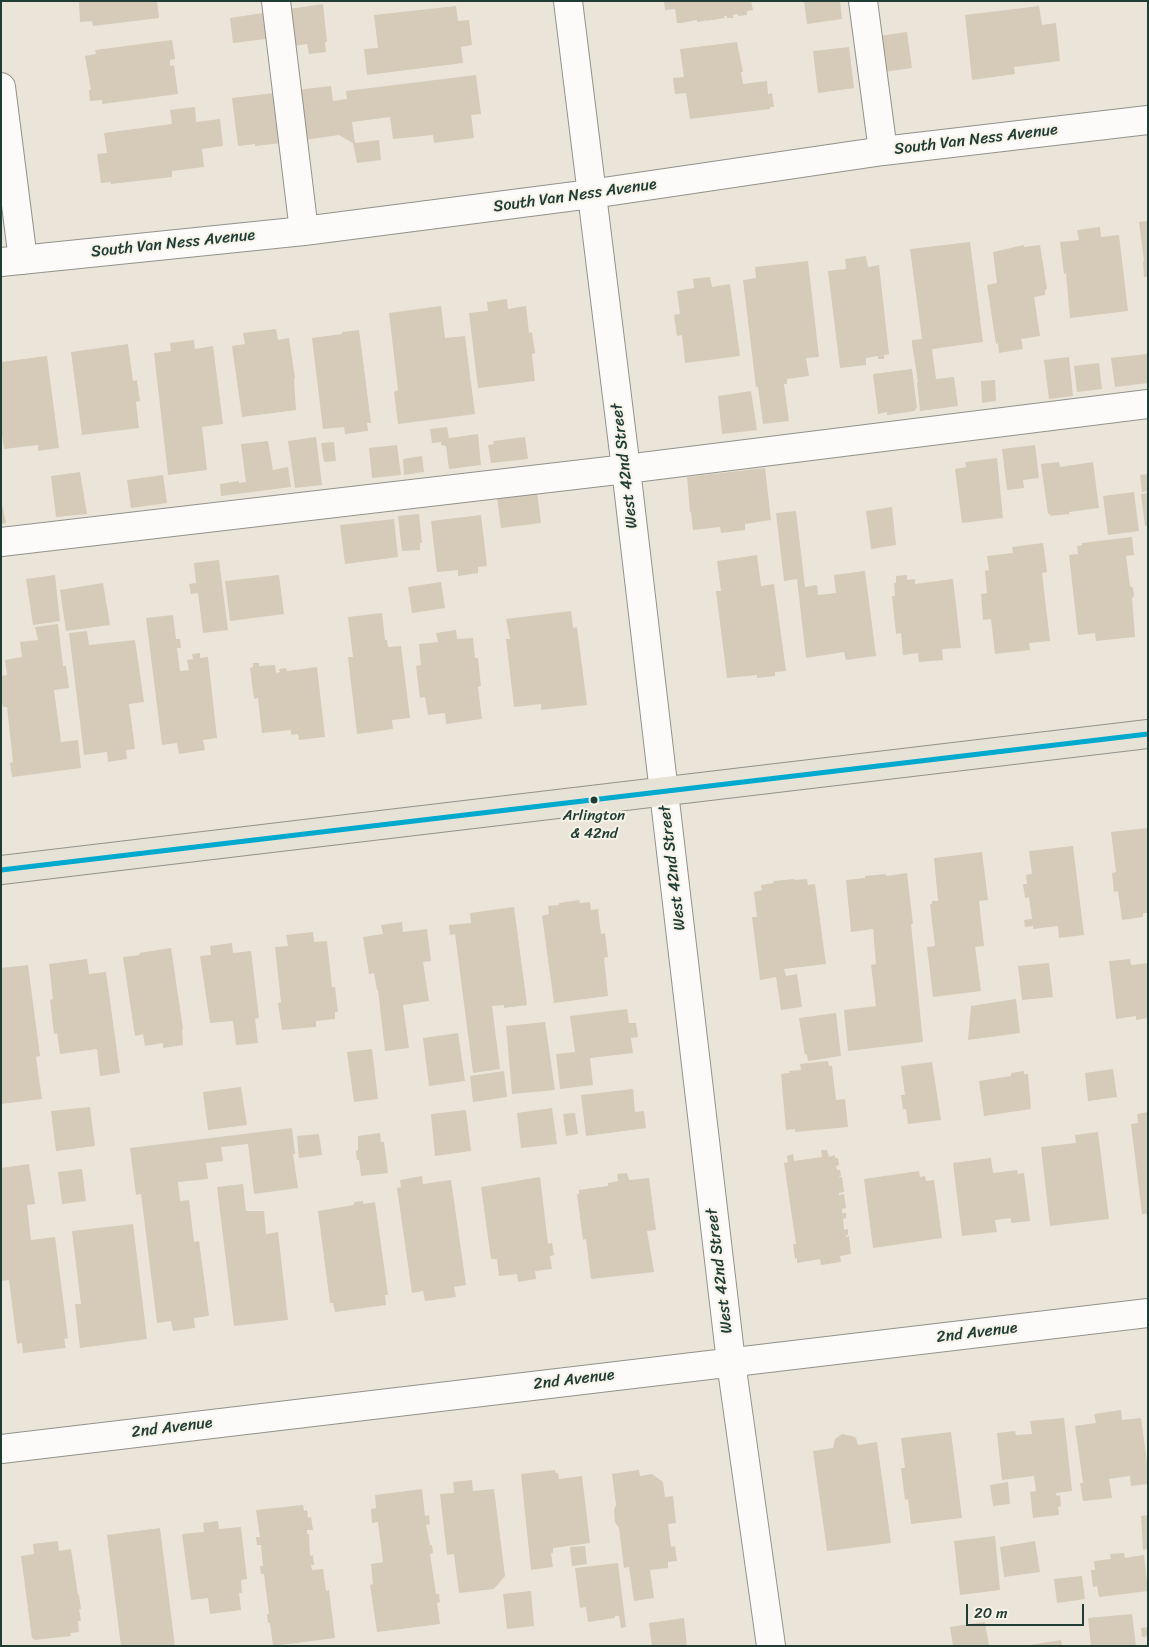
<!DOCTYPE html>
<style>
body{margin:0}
#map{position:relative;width:1149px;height:1647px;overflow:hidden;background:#ebe5d9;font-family:Sriracha,sans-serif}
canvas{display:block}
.frame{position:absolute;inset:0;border:2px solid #1f3d34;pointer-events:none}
.scale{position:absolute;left:966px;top:1604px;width:118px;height:22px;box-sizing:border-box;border:2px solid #1f3d34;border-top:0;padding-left:6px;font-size:15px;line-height:18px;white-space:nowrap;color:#1f3d34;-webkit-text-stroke:4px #f7f3e8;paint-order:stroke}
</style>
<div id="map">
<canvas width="1149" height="1647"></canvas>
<div class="frame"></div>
<div class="scale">20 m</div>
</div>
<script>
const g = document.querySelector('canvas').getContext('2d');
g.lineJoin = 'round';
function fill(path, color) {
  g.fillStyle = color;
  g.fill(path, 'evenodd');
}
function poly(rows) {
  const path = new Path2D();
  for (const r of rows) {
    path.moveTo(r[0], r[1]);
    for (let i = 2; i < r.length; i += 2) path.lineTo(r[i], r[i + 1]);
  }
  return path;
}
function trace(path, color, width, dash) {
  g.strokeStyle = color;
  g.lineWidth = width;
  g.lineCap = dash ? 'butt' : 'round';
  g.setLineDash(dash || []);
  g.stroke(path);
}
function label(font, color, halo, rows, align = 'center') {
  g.font = font + ' Sriracha,sans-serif';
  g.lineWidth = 4;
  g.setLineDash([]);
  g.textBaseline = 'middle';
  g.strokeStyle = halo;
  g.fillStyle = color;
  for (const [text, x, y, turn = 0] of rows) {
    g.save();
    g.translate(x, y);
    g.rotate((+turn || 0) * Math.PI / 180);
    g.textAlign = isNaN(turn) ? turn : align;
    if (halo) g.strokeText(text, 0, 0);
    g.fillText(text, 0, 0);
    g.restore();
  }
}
const building = poly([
 [79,1,157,1,159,18,93,26,92,21,80,22],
 [664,1,751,1,753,10,747,11,747,15,738,16,738,14,733,15,733,18,727,18,727,16,724,16,725,18,705,21,704,19,704,21,697,22,697,20,681,23,677,23,675,9,665,10],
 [804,1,840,1,842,19,807,24],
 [323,4,327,42,325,42,326,52,309,54,307,44,294,46,289,9],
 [456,6,458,21,469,20,472,45,461,47,463,63,367,75,364,49,378,48,374,15],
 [1039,6,1042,25,1056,23,1060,61,1014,67,1015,74,972,80,965,15],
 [263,13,266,39,233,43,230,18],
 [907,32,912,68,877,73,872,37],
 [172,40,175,59,170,60,170,66,174,65,178,94,102,104,102,100,90,101,89,90,91,90,85,56,96,54,95,50],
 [737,42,743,72,741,72,743,84,767,81,768,94,772,93,774,107,770,107,770,109,690,119,686,93,675,94,673,78,684,77,680,49],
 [849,47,854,88,818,93,813,51],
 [476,75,481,114,471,115,474,138,434,143,433,135,393,139,390,117,352,122,355,143,379,140,381,160,357,163,353,143,339,135,304,140,297,90,331,86,333,101,347,99,346,91],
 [274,93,281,143,255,146,255,144,238,146,232,98],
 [195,107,196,122,220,119,223,146,202,149,204,167,172,171,172,177,111,184,111,182,101,183,97,154,107,153,104,133,172,124,170,110],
 [1148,221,1148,277,1144,277,1143,261,1144,261,1139,222],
 [1100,227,1101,237,1119,235,1128,311,1070,318,1066,273,1064,274,1060,242,1079,240,1077,230],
 [970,242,983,342,932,349,936,379,954,377,958,406,920,411,917,383,918,382,912,344,912,340,922,339,910,249],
 [1024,245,1024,247,1040,245,1047,289,1045,290,1045,295,1034,297,1040,336,1021,339,1023,349,999,353,998,343,996,344,987,285,997,283,993,252],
 [866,256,868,267,879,265,889,354,884,355,884,359,878,359,878,356,866,358,866,365,840,368,828,271,846,269,845,259],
 [808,261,819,357,806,358,809,376,787,379,787,384,784,384,789,421,763,424,758,387,756,387,743,280,756,278,755,267],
 [710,277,712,287,730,284,740,356,685,363,682,335,677,336,674,315,680,314,677,291,694,288,693,279],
 [507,299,508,309,526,306,529,333,532,332,535,353,532,354,535,381,478,388,469,313,488,311,487,302],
 [441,306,445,338,465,336,475,414,398,424,394,392,398,390,389,313],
 [276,329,278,340,289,338,295,378,294,379,296,410,242,417,232,346,245,344,243,333],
 [359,330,371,423,367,423,368,431,345,434,344,427,323,429,312,338,342,334,342,332],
 [194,340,195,349,213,346,223,424,202,427,207,470,168,475,154,353,171,351,170,343],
 [128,344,133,381,137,380,140,401,136,402,139,428,82,435,71,352],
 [1147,354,1148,383,1115,387,1111,358],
 [47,356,59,448,38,451,38,445,4,449,1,428,1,362],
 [1069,357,1073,396,1049,399,1044,360],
 [1099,363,1102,389,1077,392,1074,366],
 [912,369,917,408,915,409,915,411,887,415,887,412,878,414,873,374],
 [995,380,996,401,982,403,981,381],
 [751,391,757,430,722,434,718,396],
 [447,427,449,438,478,434,481,465,449,469,446,446,441,445,441,442,432,443,430,429],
 [316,437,322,485,295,488,288,441],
 [525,437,528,459,491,463,488,445,494,444,493,441],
 [268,441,273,470,288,467,291,487,221,496,220,484,239,481,239,483,246,482,241,444],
 [334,442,336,461,324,462,321,443],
 [397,445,401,475,372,478,369,448],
 [1035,445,1039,478,1023,480,1024,488,1007,490,1002,449],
 [422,456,424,472,404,475,403,459],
 [997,458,1003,518,962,523,955,469,966,467,965,462],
 [1059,462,1060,467,1093,462,1099,508,1069,512,1069,514,1050,516,1050,514,1048,514,1041,464],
 [765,468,771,520,745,524,745,530,721,533,720,527,693,530,691,512,690,512,687,477],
 [80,472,87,514,56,517,51,476],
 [1148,474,1148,491,1142,492,1140,475],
 [163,475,167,503,131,508,127,480],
 [537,492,541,523,501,528,497,497],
 [1134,492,1139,531,1108,535,1103,496],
 [1148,493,1148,526,1145,526,1141,494],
 [1,500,6,523,1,524],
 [892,507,896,545,871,549,866,511],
 [796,511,805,587,817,585,818,595,836,593,834,575,865,571,876,656,846,660,844,652,806,658,797,579,784,581,776,513],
 [419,514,422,543,420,543,420,550,402,551,398,516],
 [481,515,487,566,478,567,478,573,458,576,458,570,437,572,431,521],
 [394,519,398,557,345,564,340,525],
 [1132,537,1134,555,1126,556,1130,586,1133,588,1134,596,1132,598,1135,637,1096,641,1095,633,1078,635,1069,555,1078,554,1077,546,1082,545,1082,543],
 [1043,543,1047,572,1042,573,1050,641,1029,643,1030,650,995,654,991,619,983,620,981,594,987,593,985,571,989,570,987,556,1013,553,1012,547],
 [757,555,761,586,774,584,786,671,775,672,775,676,757,678,757,675,727,678,716,591,721,591,717,561],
 [219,560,228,630,203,633,198,593,191,594,189,584,196,583,194,563],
 [55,575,60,621,33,625,26,579],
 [279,575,284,614,230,621,225,581],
 [907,575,907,580,915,579,915,584,953,579,961,648,942,649,943,660,919,662,918,653,903,655,901,633,896,634,892,596,895,596,894,583,896,583,896,576],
 [441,582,445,608,412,613,408,587],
 [103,583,110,625,66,631,60,590],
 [571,611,573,628,577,627,587,705,541,710,541,704,514,707,506,639,510,639,506,619],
 [382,613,385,640,387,640,388,647,401,646,410,718,392,720,393,729,357,734,348,657,353,657,348,617],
 [173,615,176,639,180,639,181,648,177,648,180,671,189,670,187,660,193,659,192,654,200,653,200,658,208,657,217,738,203,740,205,750,179,754,177,743,162,745,146,618],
 [58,624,63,666,66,666,69,688,54,690,61,742,78,740,81,768,12,777,10,763,13,762,7,707,3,707,1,697,1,676,7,675,5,660,22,657,20,642,38,640,35,627],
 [456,630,457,639,473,638,475,658,478,658,481,686,478,687,482,719,446,724,445,713,428,715,425,697,420,698,416,666,421,665,419,644,438,642,436,633],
 [87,631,89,645,135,640,144,702,129,704,135,749,126,750,127,759,108,762,107,752,84,755,69,633],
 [253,663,259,663,259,666,275,665,276,673,280,672,279,669,286,668,287,671,317,667,325,737,299,740,298,734,291,735,291,730,262,733,258,698,254,699,250,668,253,667],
 [1148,828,1148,913,1143,913,1143,917,1122,920,1118,891,1114,892,1112,873,1116,872,1111,832],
 [1073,846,1084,935,1059,938,1058,926,1033,929,1033,926,1025,927,1024,920,1032,919,1029,897,1025,898,1023,884,1027,884,1026,875,1032,874,1029,851],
 [982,852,988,900,979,901,984,946,975,947,981,991,933,997,927,947,935,946,930,904,932,904,932,901,938,901,934,858],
 [907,873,913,924,911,924,923,1042,848,1051,844,1010,876,1006,871,965,876,964,873,929,851,932,846,880,865,878,865,876,886,874,886,876],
 [794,879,794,880,807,879,808,885,815,884,826,964,784,969,786,976,797,974,802,1007,781,1010,776,977,760,980,752,917,757,917,754,892,762,890,761,885,774,883,773,881],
 [579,900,580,903,590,902,591,910,598,909,601,934,605,933,608,957,604,958,608,996,554,1003,542,916,549,914,548,906,559,905,559,903],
 [514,907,527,1005,504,1008,504,1005,492,1006,500,1069,473,1073,455,934,450,935,449,925,471,923,470,913],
 [402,922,403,932,427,929,431,961,423,962,429,1001,403,1005,409,1048,385,1051,378,990,377,990,374,973,369,974,363,937,383,934,381,925],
 [313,932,314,942,327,941,332,987,335,987,338,1012,335,1012,335,1019,316,1021,316,1027,282,1030,278,1003,281,1002,275,947,288,946,286,935],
 [232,943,233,953,251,951,259,1018,255,1019,258,1043,236,1045,233,1021,210,1023,200,956,211,955,210,946],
 [171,948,183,1029,182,1030,183,1045,163,1048,163,1043,145,1046,143,1034,135,1036,123,957,140,955,139,953],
 [87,959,89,974,106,972,120,1073,100,1076,97,1049,60,1054,57,1033,54,1034,50,1000,53,999,49,964],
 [1130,959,1131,965,1148,963,1148,1018,1136,1020,1136,1016,1116,1019,1109,961],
 [1049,963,1053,997,1022,1000,1018,966],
 [28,965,40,1056,36,1057,42,1099,1,1104,1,968],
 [1016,999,1020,1033,968,1040,971,1006],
 [627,1009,629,1023,636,1023,638,1037,631,1038,633,1053,590,1058,593,1085,560,1089,556,1054,575,1052,570,1016],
 [836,1013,841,1056,808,1061,807,1054,805,1055,799,1018],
 [545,1022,555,1090,512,1094,506,1026],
 [458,1033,465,1081,429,1086,423,1038],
 [372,1049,378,1099,354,1102,347,1052],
 [828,1061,829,1066,832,1066,836,1100,845,1099,848,1127,795,1132,795,1129,786,1130,781,1074,790,1073,789,1071,801,1070,800,1064],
 [932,1062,941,1120,908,1124,906,1109,903,1109,901,1095,905,1095,901,1066],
 [1113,1069,1117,1097,1088,1101,1085,1073],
 [504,1071,507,1097,473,1102,470,1076],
 [1024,1071,1024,1074,1028,1074,1031,1109,984,1116,979,1081,1011,1076,1011,1073],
 [241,1087,247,1125,208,1130,203,1092],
 [633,1089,635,1112,644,1111,646,1128,586,1136,581,1095],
 [90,1107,95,1146,56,1151,51,1111],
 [552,1108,557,1144,521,1148,517,1113],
 [466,1110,471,1151,435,1156,431,1114],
 [1148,1112,1148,1214,1142,1214,1131,1124,1138,1123,1137,1114],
 [575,1113,578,1134,566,1136,563,1114],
 [292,1128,295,1154,293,1154,298,1188,254,1194,248,1144,221,1147,223,1161,206,1163,208,1179,178,1182,180,1201,189,1200,194,1242,199,1241,209,1316,194,1318,195,1328,173,1331,171,1321,157,1323,141,1194,136,1195,130,1148],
 [1098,1132,1109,1219,1050,1226,1041,1147,1076,1143,1075,1135],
 [380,1133,381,1142,384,1142,388,1173,361,1176,359,1160,357,1160,356,1151,358,1150,358,1136],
 [319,1134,322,1155,299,1158,297,1136],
 [821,1150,827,1150,829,1157,835,1155,835,1158,838,1158,839,1165,836,1166,837,1170,840,1170,841,1176,837,1178,842,1177,844,1192,839,1193,839,1195,844,1194,846,1208,842,1209,842,1213,846,1213,846,1218,843,1219,844,1230,848,1229,848,1235,846,1235,846,1237,849,1236,851,1254,840,1256,841,1262,821,1265,820,1259,797,1263,797,1258,795,1259,793,1244,796,1244,784,1163,788,1162,787,1156,793,1154,794,1161,822,1157],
 [991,1158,993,1173,1017,1170,1018,1174,1024,1173,1030,1221,1011,1223,1011,1218,995,1220,997,1232,962,1236,953,1163],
 [29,1164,35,1204,27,1205,31,1240,55,1237,68,1338,64,1339,66,1348,23,1353,22,1343,17,1344,9,1280,1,1281,1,1168],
 [82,1169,86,1201,62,1204,58,1172],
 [919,1171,920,1177,925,1176,926,1181,934,1180,942,1238,873,1248,864,1179],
 [627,1173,629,1180,649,1178,656,1230,647,1231,654,1272,591,1279,586,1239,583,1240,577,1194,579,1194,579,1190,608,1186,608,1183,618,1181,617,1174],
 [422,1176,423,1184,451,1180,466,1285,454,1287,456,1297,425,1301,423,1291,412,1293,397,1188,401,1187,400,1180],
 [540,1177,548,1244,552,1243,554,1255,550,1256,552,1269,535,1271,536,1279,518,1282,517,1274,499,1276,497,1259,491,1259,481,1187],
 [243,1184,246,1211,264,1211,266,1234,278,1232,288,1320,234,1326,217,1187],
 [363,1201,363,1204,375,1202,388,1295,385,1295,386,1305,335,1312,333,1303,330,1303,318,1211,354,1205,354,1202],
 [133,1224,147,1339,80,1348,75,1304,81,1304,72,1231],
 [1121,1410,1122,1420,1141,1418,1148,1469,1148,1484,1131,1486,1130,1476,1109,1479,1112,1498,1083,1501,1080,1483,1083,1483,1075,1426,1096,1423,1094,1414],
 [1064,1418,1072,1491,1056,1493,1057,1496,1060,1495,1061,1506,1058,1507,1059,1515,1033,1518,1030,1492,1036,1491,1034,1476,1002,1480,997,1433,1015,1431,1016,1435,1032,1434,1030,1421],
 [951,1432,962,1518,911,1524,908,1499,905,1500,901,1468,905,1468,901,1438],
 [842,1434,852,1436,856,1438,858,1445,877,1442,891,1543,827,1551,813,1451,833,1448,835,1439],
 [555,1470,556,1473,558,1473,559,1479,582,1476,590,1543,553,1548,553,1553,551,1553,553,1567,531,1570,521,1474],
 [639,1470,640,1476,652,1474,663,1482,665,1497,673,1496,676,1523,668,1524,671,1547,675,1546,677,1561,668,1562,668,1568,650,1570,654,1598,634,1601,629,1567,624,1568,619,1528,615,1522,614,1510,616,1505,612,1474],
 [472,1480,473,1491,494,1489,505,1576,494,1589,459,1593,454,1554,447,1555,440,1494,454,1493,453,1482],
 [1008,1482,1010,1504,993,1506,990,1485],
 [422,1489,425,1516,429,1515,430,1524,426,1525,430,1545,432,1545,433,1553,430,1554,436,1594,439,1594,440,1602,437,1603,440,1624,377,1632,370,1585,373,1584,371,1564,383,1562,378,1522,372,1523,371,1509,376,1508,375,1495],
 [303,1505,304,1511,307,1510,308,1518,311,1517,313,1530,307,1530,307,1534,309,1534,310,1556,313,1555,314,1565,311,1565,312,1570,323,1569,326,1591,329,1590,335,1638,273,1646,270,1623,268,1623,267,1614,269,1614,264,1574,261,1574,260,1566,263,1566,261,1545,257,1545,256,1537,260,1537,256,1510],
 [1148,1515,1148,1549,1143,1550,1141,1516],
 [218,1521,219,1529,241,1527,247,1579,241,1580,242,1593,239,1593,241,1610,210,1614,208,1598,191,1600,182,1534,204,1532,203,1523],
 [160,1528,175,1646,121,1646,107,1535],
 [995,1536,1000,1590,960,1595,954,1541],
 [58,1541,59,1551,71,1549,78,1595,79,1595,81,1609,79,1609,81,1621,78,1621,79,1632,70,1633,71,1636,34,1640,34,1638,32,1639,21,1556,34,1554,33,1544],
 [1035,1541,1040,1572,1004,1577,1000,1547],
 [585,1546,587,1564,572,1566,570,1547],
 [1124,1553,1125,1558,1144,1555,1148,1591,1099,1597,1097,1586,1093,1587,1091,1570,1095,1570,1094,1561,1111,1559,1110,1554],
 [618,1563,626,1627,621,1628,619,1616,615,1616,615,1618,588,1622,586,1607,580,1608,575,1568],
 [1082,1576,1085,1599,1057,1603,1054,1579],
 [531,1591,534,1626,507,1629,503,1594],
 [1132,1614,1136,1646,1091,1646,1088,1618],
 [684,1618,687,1646,652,1646,649,1623],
 [985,1622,989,1646,953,1646,950,1627],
 [1148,1627,1148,1636,1142,1637,1141,1628],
 [1061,1640,1062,1646,1030,1646,1030,1645]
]);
const minor = poly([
 [276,1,304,231],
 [568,1,626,469,731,1362,771,1646],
 [863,1,883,151],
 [1,87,23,260],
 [1,262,304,231,591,194,883,151,1148,120],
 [1,542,626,469,1148,404],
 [1,1449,1148,1313]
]);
const major = poly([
 [1,870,1148,734]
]);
const bus1 = poly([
 [1,870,1148,734]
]);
const markers = [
 [594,800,4.5,"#1f3d34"]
];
const busNames = [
 ["Arlington",594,816],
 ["& 42nd",594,834]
];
const streetNames = [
 ["South Van Ness Avenue",976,140,-7],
 ["South Van Ness Avenue",575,196,-8],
 ["South Van Ness Avenue",173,244,-6],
 ["West 42nd Street",625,466,-97],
 ["West 42nd Street",673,868,-97],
 ["West 42nd Street",720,1271,-97],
 ["2nd Avenue",977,1333,-7],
 ["2nd Avenue",574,1380,-7],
 ["2nd Avenue",172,1428,-7]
];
fill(building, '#d6cab9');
trace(minor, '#91928b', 30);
trace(major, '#91928b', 30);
trace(minor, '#fcfbf9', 28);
trace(major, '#e6e2d5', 28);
trace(bus1, '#00a9ce', 5);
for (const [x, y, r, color] of markers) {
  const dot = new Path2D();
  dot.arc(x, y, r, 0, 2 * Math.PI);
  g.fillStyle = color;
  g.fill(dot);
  trace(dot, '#f7f3e8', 2);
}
label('15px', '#1f3d34', '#f7f3e8', busNames);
label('16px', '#1f3d34', '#f7f3e8', streetNames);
</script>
